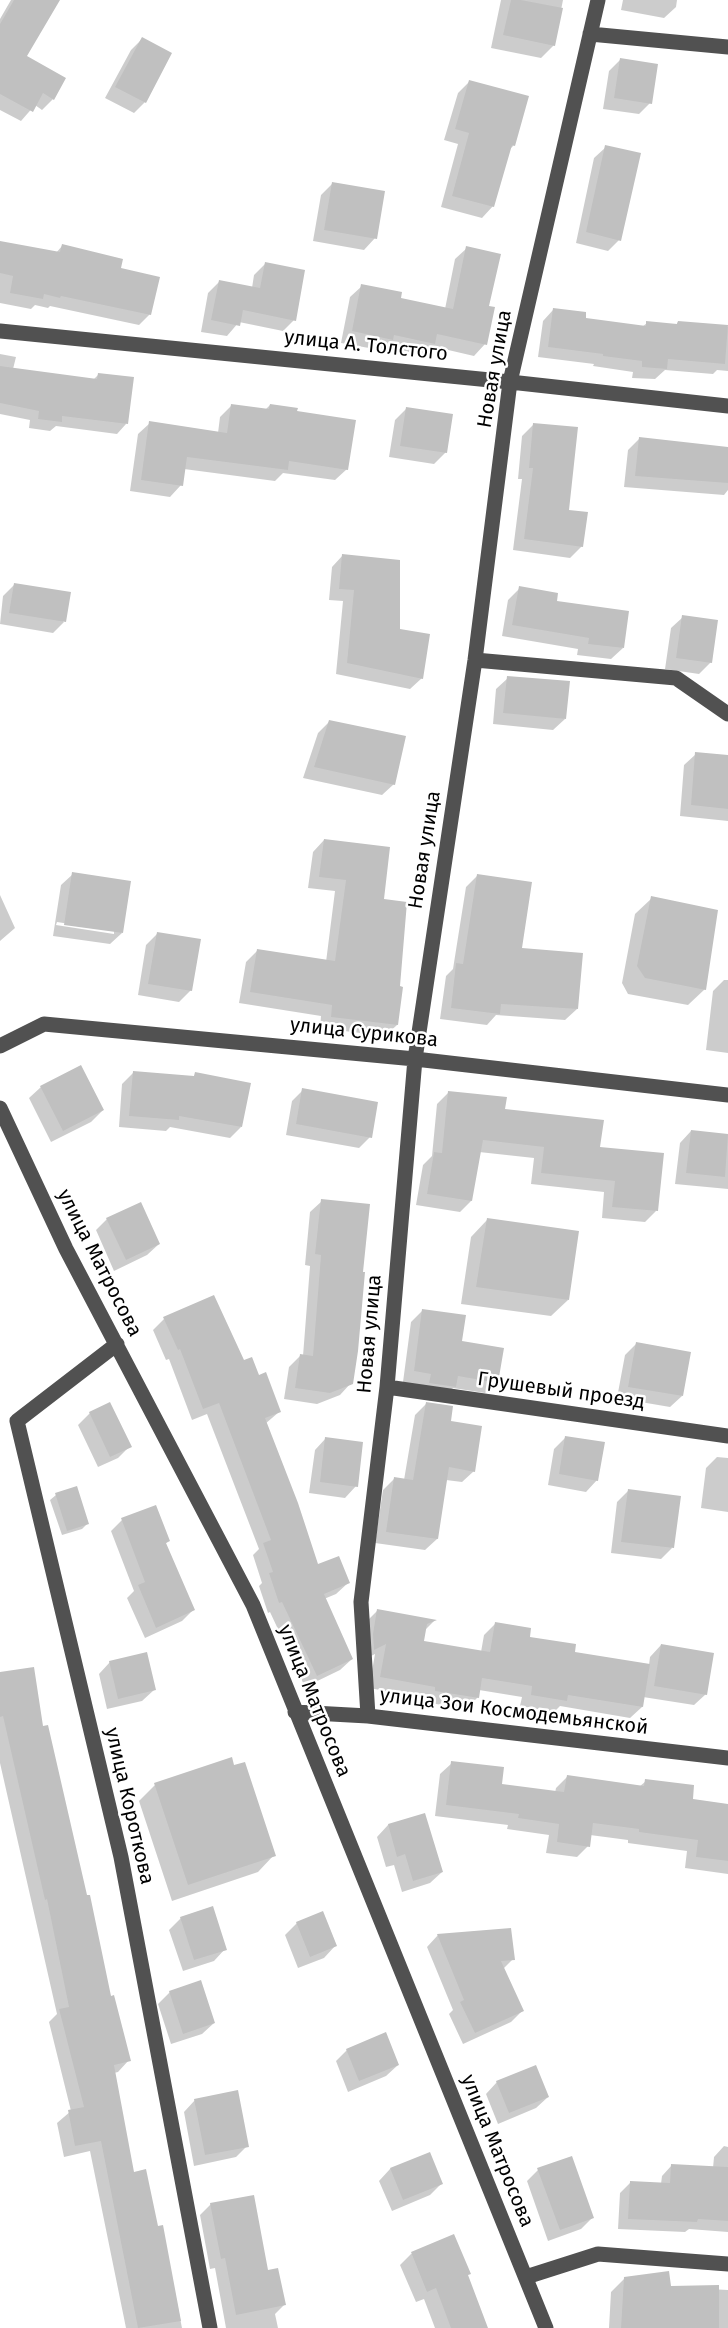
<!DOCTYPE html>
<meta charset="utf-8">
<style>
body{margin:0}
canvas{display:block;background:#fff}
</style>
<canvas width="728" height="2328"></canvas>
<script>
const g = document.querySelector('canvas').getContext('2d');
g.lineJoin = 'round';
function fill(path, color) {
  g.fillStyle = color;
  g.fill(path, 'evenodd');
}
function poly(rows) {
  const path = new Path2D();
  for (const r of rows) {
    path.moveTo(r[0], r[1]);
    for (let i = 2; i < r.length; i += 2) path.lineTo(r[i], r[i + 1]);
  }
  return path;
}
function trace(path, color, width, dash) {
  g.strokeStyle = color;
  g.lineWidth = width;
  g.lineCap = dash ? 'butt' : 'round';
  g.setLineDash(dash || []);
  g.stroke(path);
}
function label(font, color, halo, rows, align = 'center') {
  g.font = font + ' "Fira Sans",sans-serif';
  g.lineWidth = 5;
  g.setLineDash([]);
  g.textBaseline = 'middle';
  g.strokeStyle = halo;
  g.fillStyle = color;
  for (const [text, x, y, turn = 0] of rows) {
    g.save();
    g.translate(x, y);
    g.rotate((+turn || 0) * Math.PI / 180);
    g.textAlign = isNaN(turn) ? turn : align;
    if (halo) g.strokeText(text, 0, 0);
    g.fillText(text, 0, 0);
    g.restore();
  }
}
const shadow = poly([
 [11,0,58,0,25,56,53,99,42,110,35,105,21,121,0,110,0,19],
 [501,0,563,0,554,45,541,58,491,48],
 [623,0,677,0,676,7,664,18,621,10],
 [142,39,145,102,134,113,105,98,131,50],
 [620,60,650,103,639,114,603,109,609,71],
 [469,82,514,145,509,150,493,206,482,218,441,207,458,144,444,140,458,93],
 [606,147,619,240,608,251,576,243,594,158],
 [332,184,375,238,364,250,313,241,321,195],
 [0,242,56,253,62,246,119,269,150,314,139,325,50,306,48,308,35,305,31,309,0,303],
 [467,248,487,307,485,344,474,356,431,346,422,355,384,346,380,350,341,343,350,297,362,286,399,300,445,309,455,259],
 [266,263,294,320,283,331,239,322,227,336,201,332,208,293,219,282,252,288,254,275],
 [553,310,584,319,642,327,647,323,676,325,678,322,728,327,728,371,717,370,713,374,665,370,655,379,632,378,633,372,593,366,594,364,538,357,543,321],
 [0,354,16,357,13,369,93,380,99,374,126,424,117,434,56,426,50,431,29,428,30,420,0,414],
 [232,405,265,410,270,405,295,412,347,469,335,480,283,473,275,481,184,469,181,485,170,497,130,491,138,434,150,423,218,433,220,417],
 [406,409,446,452,434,464,389,457,395,420],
 [534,424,582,546,570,558,513,550,522,479,518,479,522,436],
 [640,438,728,449,728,490,724,495,624,487,628,450],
 [343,555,398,630,422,678,410,689,336,674,343,601,329,600,332,567],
 [15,584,64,622,53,633,0,624,3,596],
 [520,588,623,648,611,659,577,655,578,649,502,636,508,600],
 [683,617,711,662,699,674,665,669,671,628],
 [508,678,565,719,553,730,493,724,496,689],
 [330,721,394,784,382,795,303,778,318,733],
 [696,754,728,757,728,821,680,816,684,765],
 [324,840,382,900,397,1025,385,1036,320,1028,321,1016,239,1003,246,962,257,951,326,962,335,891,308,888,313,852],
 [73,874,122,933,110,944,53,936,61,885],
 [57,922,114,931,114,934,56,925],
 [477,876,520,950,577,1009,565,1020,496,1015,487,1025,440,1019,446,976,453,969,466,887],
 [0,895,15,928,0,941],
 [652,898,705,989,688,1005,628,994,622,983,635,914],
 [157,934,191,990,179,1002,138,995,146,945],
 [724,980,728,980,728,1053,706,1050,713,991],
 [133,1073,192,1078,196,1074,241,1127,230,1138,170,1127,166,1131,119,1127,122,1084],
 [41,1087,103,1110,91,1122,51,1142,29,1098],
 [303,1090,370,1137,359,1148,286,1135,292,1101],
 [449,1092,504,1111,599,1148,656,1211,645,1222,602,1218,604,1192,531,1184,534,1158,479,1152,471,1201,460,1212,416,1205,423,1165,432,1156,437,1104],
 [691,1131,728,1135,728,1189,675,1184,680,1143],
 [322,1201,351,1383,340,1395,317,1404,284,1399,289,1367,301,1355,303,1356,310,1266,305,1265,310,1212],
 [107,1219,159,1244,147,1255,114,1271,96,1230],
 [487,1220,568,1300,551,1316,461,1304,471,1237],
 [423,1310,461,1342,496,1382,485,1393,453,1388,443,1398,403,1382,411,1322],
 [164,1319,243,1362,258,1377,279,1412,265,1424,317,1566,348,1583,336,1594,324,1599,352,1659,340,1670,305,1687,270,1612,268,1613,259,1586,262,1583,253,1555,259,1549,207,1414,192,1420,169,1359,166,1360,153,1330],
 [637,1343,682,1396,670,1407,617,1398,625,1355],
 [426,1404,450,1422,474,1471,462,1482,446,1480,437,1539,425,1550,375,1543,383,1490,394,1479,404,1480,415,1415],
 [90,1413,130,1446,118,1458,98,1467,78,1425],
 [326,1438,356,1486,345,1498,309,1493,315,1450],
 [565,1438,597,1480,586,1492,548,1485,554,1449],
 [717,1457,728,1458,728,1512,701,1508,706,1468],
 [76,1488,88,1523,82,1529,62,1535,50,1500,56,1495],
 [629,1490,672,1548,661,1559,611,1553,617,1502],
 [122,1520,168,1541,165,1544,193,1610,182,1621,145,1638,127,1598,134,1591,111,1531],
 [377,1611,434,1621,425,1630,422,1643,481,1652,484,1635,495,1624,528,1638,573,1653,649,1665,650,1657,661,1645,706,1694,694,1705,643,1697,642,1707,630,1718,560,1706,554,1712,520,1706,522,1697,479,1690,478,1697,466,1709,424,1702,425,1698,369,1688,375,1654,363,1660,366,1622],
 [110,1662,154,1690,142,1701,107,1709,99,1674],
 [0,1674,42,1728,110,1998,129,2060,118,2072,114,2073,133,2173,157,2228,162,2227,182,2328,126,2328,90,2151,64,2157,57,2123,71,2111,49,2022,57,2014,0,1763],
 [452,1763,500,1785,555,1793,556,1788,567,1777,639,1787,646,1781,691,1800,728,1805,728,1874,685,1868,687,1851,628,1843,628,1840,590,1835,588,1846,577,1857,546,1853,549,1835,507,1829,508,1825,435,1816,440,1774],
 [155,1785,274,1855,258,1872,172,1901,139,1801],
 [424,1815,442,1872,430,1883,402,1892,394,1865,386,1867,377,1837,388,1825],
 [181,1918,225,1949,214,1961,183,1971,169,1930],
 [297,1923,335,1946,324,1958,298,1968,285,1935],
 [438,1935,513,1959,503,1969,522,2011,511,2022,463,2044,449,2014,453,2010,427,1947],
 [170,1992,214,2023,202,2034,171,2044,158,2004],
 [347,2050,398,2065,386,2076,348,2092,336,2061],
 [497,2082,548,2097,536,2108,498,2124,486,2094],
 [195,2100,247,2146,236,2157,194,2166,184,2112],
 [724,2146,728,2147,728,2232,689,2229,685,2232,618,2229,620,2193,631,2182,661,2184,662,2176,672,2165,713,2168,714,2157],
 [429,2154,441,2184,430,2195,392,2211,379,2181,390,2169],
 [538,2170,593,2217,581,2229,548,2241,527,2181],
 [211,2204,267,2271,284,2305,275,2314,278,2328,226,2328,215,2268,210,2269,200,2215],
 [453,2236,467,2275,487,2328,435,2328,424,2299,416,2302,400,2265,411,2254],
 [625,2278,670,2287,728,2290,728,2328,609,2328,611,2292]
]);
const building = poly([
 [14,0,60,0,27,56,66,78,54,100,43,93,33,112,0,94,0,24],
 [511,0,521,0,563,8,555,46,503,35],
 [142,37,172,53,146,103,115,87],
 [620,58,658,64,652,104,614,98],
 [469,80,529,96,515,146,512,145,494,207,452,196,469,133,455,129],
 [605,145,641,153,621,241,586,232],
 [332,182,385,191,377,239,324,230],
 [0,241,60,252,62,244,123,259,121,268,160,277,151,315,61,296,60,298,44,294,43,299,10,293,13,276,0,273],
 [466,246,501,254,489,306,495,307,487,345,437,334,435,344,394,335,393,340,352,331,361,284,402,292,401,298,453,309],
 [265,262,305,270,296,321,243,310,240,326,211,320,219,280,260,288],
 [553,308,586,312,586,318,646,326,646,321,677,324,678,321,728,325,725,364,668,359,667,369,642,367,642,361,603,356,603,354,548,347],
 [0,366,97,379,98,373,134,377,128,424,62,416,62,422,38,419,39,411,0,403],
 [231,404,269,409,270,404,298,408,297,411,356,420,348,470,289,461,288,470,187,457,183,486,141,480,149,421,227,433],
 [406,407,453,414,447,453,400,446],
 [533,423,578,427,569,510,588,512,583,547,524,539,533,468,529,468],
 [639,437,728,447,728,483,635,476],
 [342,554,400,560,400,629,430,634,423,679,347,663,354,590,339,589],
 [14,583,71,592,66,622,9,613],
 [519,586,558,593,557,601,629,611,624,648,588,644,589,638,512,625],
 [682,615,718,620,712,663,676,658],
 [507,676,570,681,566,719,503,713],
 [329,720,406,736,395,785,314,767],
 [695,752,728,755,728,809,691,805],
 [324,839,390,847,384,899,407,902,400,986,403,987,398,1025,331,1017,332,1005,250,992,257,949,335,961,346,880,319,877],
 [72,872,131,881,123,933,64,925],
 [477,874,532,882,522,948,583,953,578,1009,501,1004,500,1014,451,1008,456,963,463,964],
 [651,896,718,910,706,990,645,978,637,966],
 [157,932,201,939,192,991,148,984],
 [81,1065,104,1110,63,1131,40,1086],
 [133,1071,194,1076,195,1072,251,1083,242,1127,179,1116,179,1120,129,1116],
 [302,1088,378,1102,372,1138,296,1124],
 [448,1091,507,1097,505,1109,604,1120,600,1147,664,1153,658,1211,612,1207,615,1181,541,1173,544,1147,483,1140,472,1201,427,1194,434,1152,442,1153],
 [691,1130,728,1134,725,1177,686,1173],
 [321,1199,370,1204,363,1272,365,1272,358,1351,353,1384,330,1393,295,1388,300,1354,313,1356,321,1255,315,1254],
 [141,1202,160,1244,126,1260,106,1218],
 [487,1218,579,1231,569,1300,476,1287],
 [214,1295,244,1360,252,1357,259,1375,266,1372,281,1412,265,1418,298,1503,318,1564,339,1556,350,1583,324,1594,353,1659,317,1676,282,1602,279,1603,269,1573,273,1572,263,1543,271,1540,219,1403,203,1409,180,1349,178,1350,163,1317],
 [422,1309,466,1315,462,1341,504,1348,498,1383,458,1376,456,1387,429,1383,431,1374,414,1371],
 [636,1342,691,1352,683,1396,628,1387],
 [110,1402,132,1447,110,1457,89,1412],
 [426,1402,453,1406,451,1421,482,1426,475,1472,449,1467,438,1539,386,1532,394,1477,413,1480],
 [565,1436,605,1442,598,1481,559,1474],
 [325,1437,363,1442,358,1487,320,1482],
 [77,1486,89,1524,67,1531,55,1493],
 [628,1489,681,1496,674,1548,621,1542],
 [156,1505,170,1541,166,1543,195,1610,156,1628,138,1585,145,1582,121,1518],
 [377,1609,437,1620,427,1624,424,1641,490,1652,495,1622,531,1628,530,1637,576,1644,575,1652,650,1664,643,1707,568,1695,567,1701,531,1695,532,1686,482,1678,479,1698,435,1691,435,1687,380,1677,386,1644,374,1650,373,1634],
 [661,1644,714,1653,707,1695,654,1686],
 [147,1652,156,1690,118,1699,109,1661],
 [34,1667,43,1726,48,1725,87,1895,90,1895,111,1996,114,1995,131,2061,114,2065,134,2172,146,2169,158,2226,163,2225,181,2321,138,2328,101,2141,75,2146,68,2110,84,2107,59,2009,69,2007,47,1899,45,1900,3,1716,0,1717,0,1672],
 [232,1757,234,1765,245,1762,276,1856,188,1885,154,1783],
 [451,1761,504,1767,502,1784,564,1792,567,1775,644,1786,645,1779,694,1785,693,1799,728,1804,728,1861,696,1857,698,1840,639,1832,639,1829,593,1823,590,1847,557,1842,559,1824,518,1818,519,1814,446,1805],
 [425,1813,443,1872,413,1881,405,1854,397,1857,388,1824],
 [213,1906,227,1950,194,1960,180,1917],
 [323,1911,337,1946,310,1957,296,1922],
 [511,1928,515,1960,501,1961,524,2011,475,2033,460,2002,464,2000,437,1934],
 [201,1980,215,2023,183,2034,169,1991],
 [386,2032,399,2065,359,2081,346,2049],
 [536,2065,549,2097,509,2113,496,2081],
 [238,2090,249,2147,205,2155,194,2099],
 [430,2152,443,2184,403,2200,390,2168],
 [572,2156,594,2218,560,2230,537,2168],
 [671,2164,728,2167,728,2221,698,2219,697,2222,628,2219,630,2181,670,2183],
 [254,2195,268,2270,278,2268,286,2305,236,2315,225,2258,221,2259,210,2203],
 [454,2234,471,2274,468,2275,488,2328,451,2328,436,2288,427,2292,411,2252],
 [669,2271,671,2286,719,2285,719,2328,621,2328,624,2277]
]);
const minor = poly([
 [590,34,728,47],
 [0,331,510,382,728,406],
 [475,660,676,678,728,714],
 [0,1046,44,1024,415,1059,728,1095],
 [0,1108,66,1249,253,1605,546,2328],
 [117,1344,17,1421,121,1857,210,2328],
 [387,1387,728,1436],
 [295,1712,368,1716,728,1758],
 [368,1716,361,1602,387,1387,415,1059,475,660,510,382,598,0],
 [526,2277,598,2254,728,2264]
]);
const streetNames = [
 ["улица А. Толстого",366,346,6],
 ["Новая улица",495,369,-80],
 ["Новая улица",425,850,-81],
 ["улица Сурикова",364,1033,6],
 ["улица Матросова",99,1263,63],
 ["Новая улица",370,1334,-85],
 ["Грушевый проезд",561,1391,8],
 ["улица Матросова",314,1701,68],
 ["улица Зои Космодемьянской",514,1712,7],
 ["улица Короткова",129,1806,77],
 ["улица Матросова",497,2151,68]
];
fill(shadow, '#0003');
fill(building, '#c0c0c0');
trace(minor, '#515151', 15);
label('20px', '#000', '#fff', streetNames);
</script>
